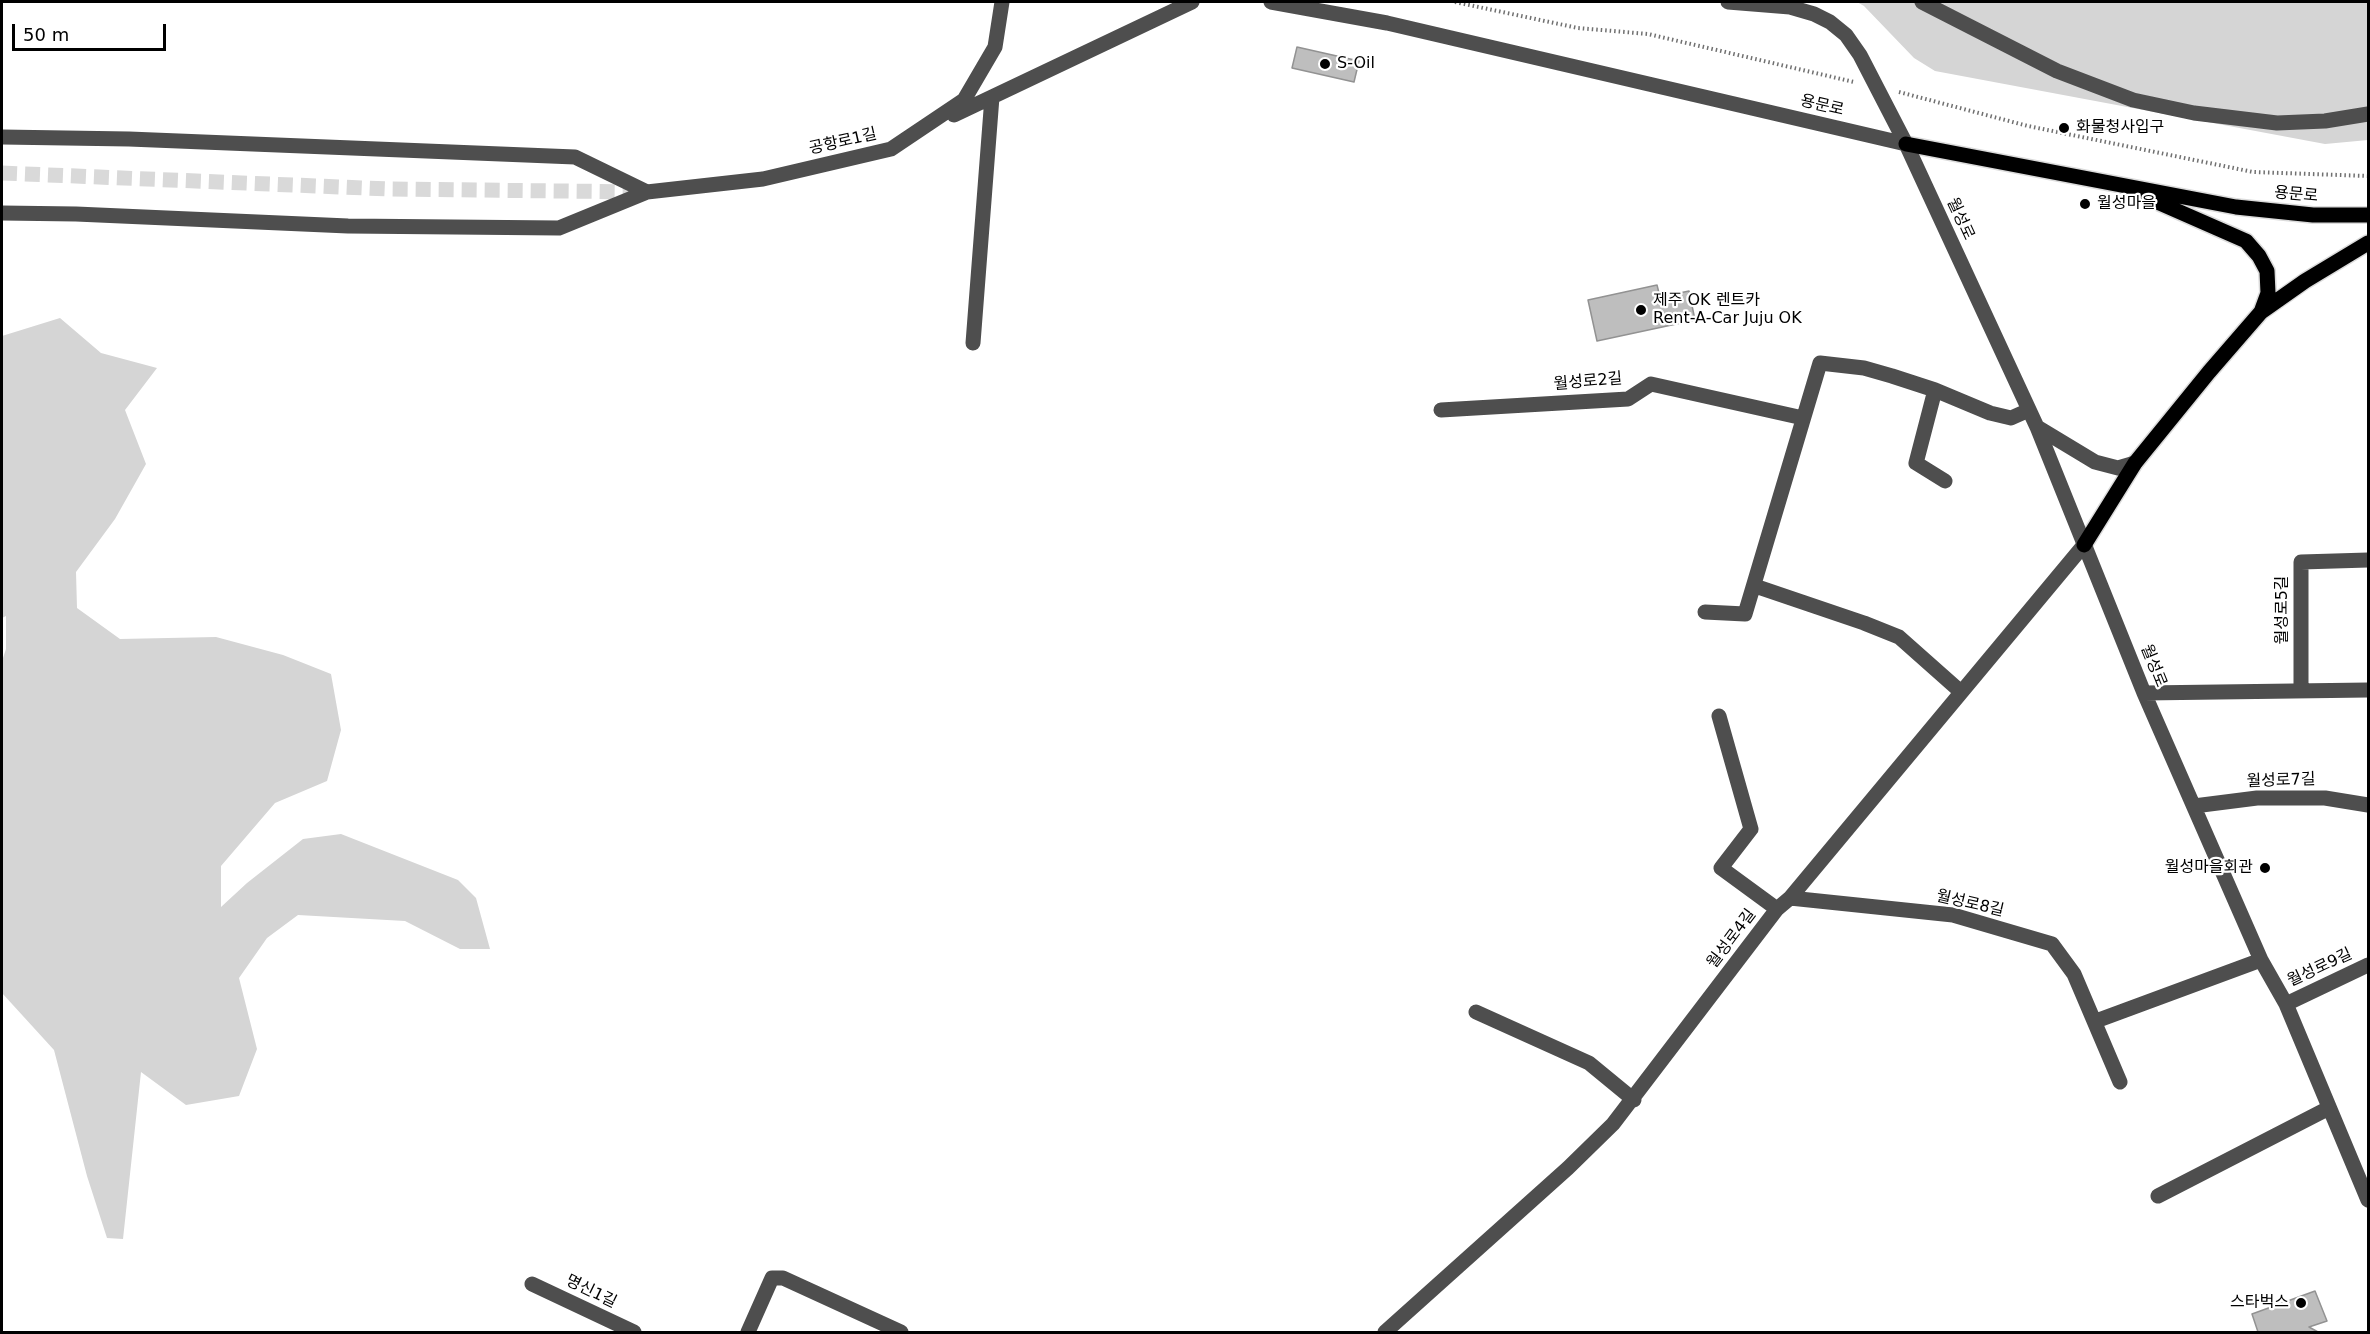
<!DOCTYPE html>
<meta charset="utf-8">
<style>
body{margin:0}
#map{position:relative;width:2370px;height:1334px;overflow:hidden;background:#fff;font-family:"DejaVu Sans",sans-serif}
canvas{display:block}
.frame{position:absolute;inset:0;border:3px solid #000;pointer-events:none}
.scale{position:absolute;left:12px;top:24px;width:154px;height:27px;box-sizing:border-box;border:3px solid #000;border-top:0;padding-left:8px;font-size:18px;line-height:21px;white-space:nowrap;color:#000;-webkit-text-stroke:4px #fff;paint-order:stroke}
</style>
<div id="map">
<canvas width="2370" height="1334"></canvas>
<div class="frame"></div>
<div class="scale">50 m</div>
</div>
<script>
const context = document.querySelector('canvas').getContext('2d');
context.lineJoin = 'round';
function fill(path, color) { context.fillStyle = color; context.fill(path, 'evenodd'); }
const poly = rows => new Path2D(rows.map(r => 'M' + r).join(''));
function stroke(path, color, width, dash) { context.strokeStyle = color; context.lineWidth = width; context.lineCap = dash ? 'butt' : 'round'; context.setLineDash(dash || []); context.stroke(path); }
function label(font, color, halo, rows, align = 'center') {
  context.font = font + ' "DejaVu Sans","Noto Sans KR",sans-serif'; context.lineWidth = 4.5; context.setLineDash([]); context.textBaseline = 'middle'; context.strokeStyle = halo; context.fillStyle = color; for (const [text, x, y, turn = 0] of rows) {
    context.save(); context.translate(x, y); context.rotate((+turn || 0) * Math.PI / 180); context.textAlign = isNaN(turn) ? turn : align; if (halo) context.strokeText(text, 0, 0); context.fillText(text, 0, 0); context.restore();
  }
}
fill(poly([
 [1857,2,2368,2,2368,140,2325,144,1935,71,1914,58,1864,6],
 [60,318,101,353,157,368,125,410,146,464,115,519,76,572,77,608,120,639,216,637,283,655,331,674,341,730,327,781,275,803,221,866,221,907,247,883,303,839,341,834,458,880,476,898,490,949,460,949,405,921,298,915,267,938,239,978,257,1049,239,1096,186,1105,141,1072,123,1239,107,1238,87,1176,54,1050,2,993,2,661,6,649,6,616,2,618,2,336]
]), '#d5d5d5');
const building = poly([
 [1297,47,1359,61,1354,82,1292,68,1297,47],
 [1657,285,1660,297,1689,291,1695,320,1597,341,1588,300,1657,285],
 [2315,1291,2327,1321,2309,1327,2318,1332,2258,1332,2252,1314,2315,1291]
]);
fill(building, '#bebebe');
stroke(building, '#929292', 1.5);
stroke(poly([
 [2,173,389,189,646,192]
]), '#d9d9d9', 15, [15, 8]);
const major = poly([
 [1906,144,2236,207,2313,215,2368,215],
 [2148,198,2246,241,2259,256,2267,271,2268,293,2261,312],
 [2084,545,2135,463,2209,372,2261,312,2305,281,2368,243]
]);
stroke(major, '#dbdbdb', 18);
stroke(poly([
 [1455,2,1578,28,1648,34,1854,82],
 [1899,92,2028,126,2253,172,2368,176]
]), '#707070', 4, [1.5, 3]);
stroke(poly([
 [1271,2,1387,23,1906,144],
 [1728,2,1790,7,1814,14,1830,22,1846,35,1860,55,1906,144,2037,427,2144,693,2261,960,2286,1004,2368,1200],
 [1922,2,2057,71,2133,100,2194,113,2277,123,2325,121,2368,114],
 [954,115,1192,2],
 [2,137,129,139,575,157,647,192],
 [2,213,76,214,348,226,559,228,647,192,763,179,891,149,964,100,995,47,1002,2],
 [973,343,992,97],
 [1935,390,1916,463,1945,481],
 [1441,410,1628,399,1651,384,1803,418],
 [2037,427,2095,462,2118,468,2135,463],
 [1755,586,1864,623,1899,637,1961,692],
 [1705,612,1745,614,1820,363,1864,368,1892,376,1935,390,1990,413,2011,418,2029,410],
 [2301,690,2301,562,2368,560],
 [2144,693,2368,690],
 [1719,716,1751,829,1721,868,1777,909],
 [2194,806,2257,798,2325,798,2368,805],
 [1790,898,1953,915,2052,944,2074,974,2120,1082],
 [2286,1004,2368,965],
 [1476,1012,1589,1063,1634,1100],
 [2096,1021,2261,960],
 [2158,1196,2329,1108],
 [532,1284,634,1332],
 [748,1332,772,1278,783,1278,901,1332],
 [1385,1332,1568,1168,1613,1124,1777,909,1790,898,2084,545]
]), '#4e4e4e', 15);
stroke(major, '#000', 15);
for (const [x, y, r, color] of [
 [1325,64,6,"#000"],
 [2064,128,6,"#000"],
 [2085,204,6,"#000"],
 [1641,310,6,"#000"],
 [2265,868,6,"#000"],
 [2301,1303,6,"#000"]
]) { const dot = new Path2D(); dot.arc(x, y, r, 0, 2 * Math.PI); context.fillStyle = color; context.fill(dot); stroke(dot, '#fff', 2); }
label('16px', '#000', '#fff', [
 ["S-Oil",1337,64],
 ["화물청사입구",2076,128],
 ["월성마을",2097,204],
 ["제주 OK 렌트카",1653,301],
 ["Rent-A-Car Juju OK",1653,319],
 ["월성마을회관",2253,868,"right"],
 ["스타벅스",2289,1303,"right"]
], 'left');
label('16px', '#000', '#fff', [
 ["용문로",1822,106,13],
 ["공항로1길",843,142,-13],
 ["용문로",2296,195,5],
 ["월성로",1960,219,65],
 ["월성로2길",1588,382,-5],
 ["월성로5길",2283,610,-90],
 ["월성로",2153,666,68],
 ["월성로7길",2281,781,-2],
 ["월성로8길",1970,904,13],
 ["월성로4길",1732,939,-53],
 ["월성로9길",2320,968,-25],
 ["명신1길",591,1292,26]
]);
</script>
